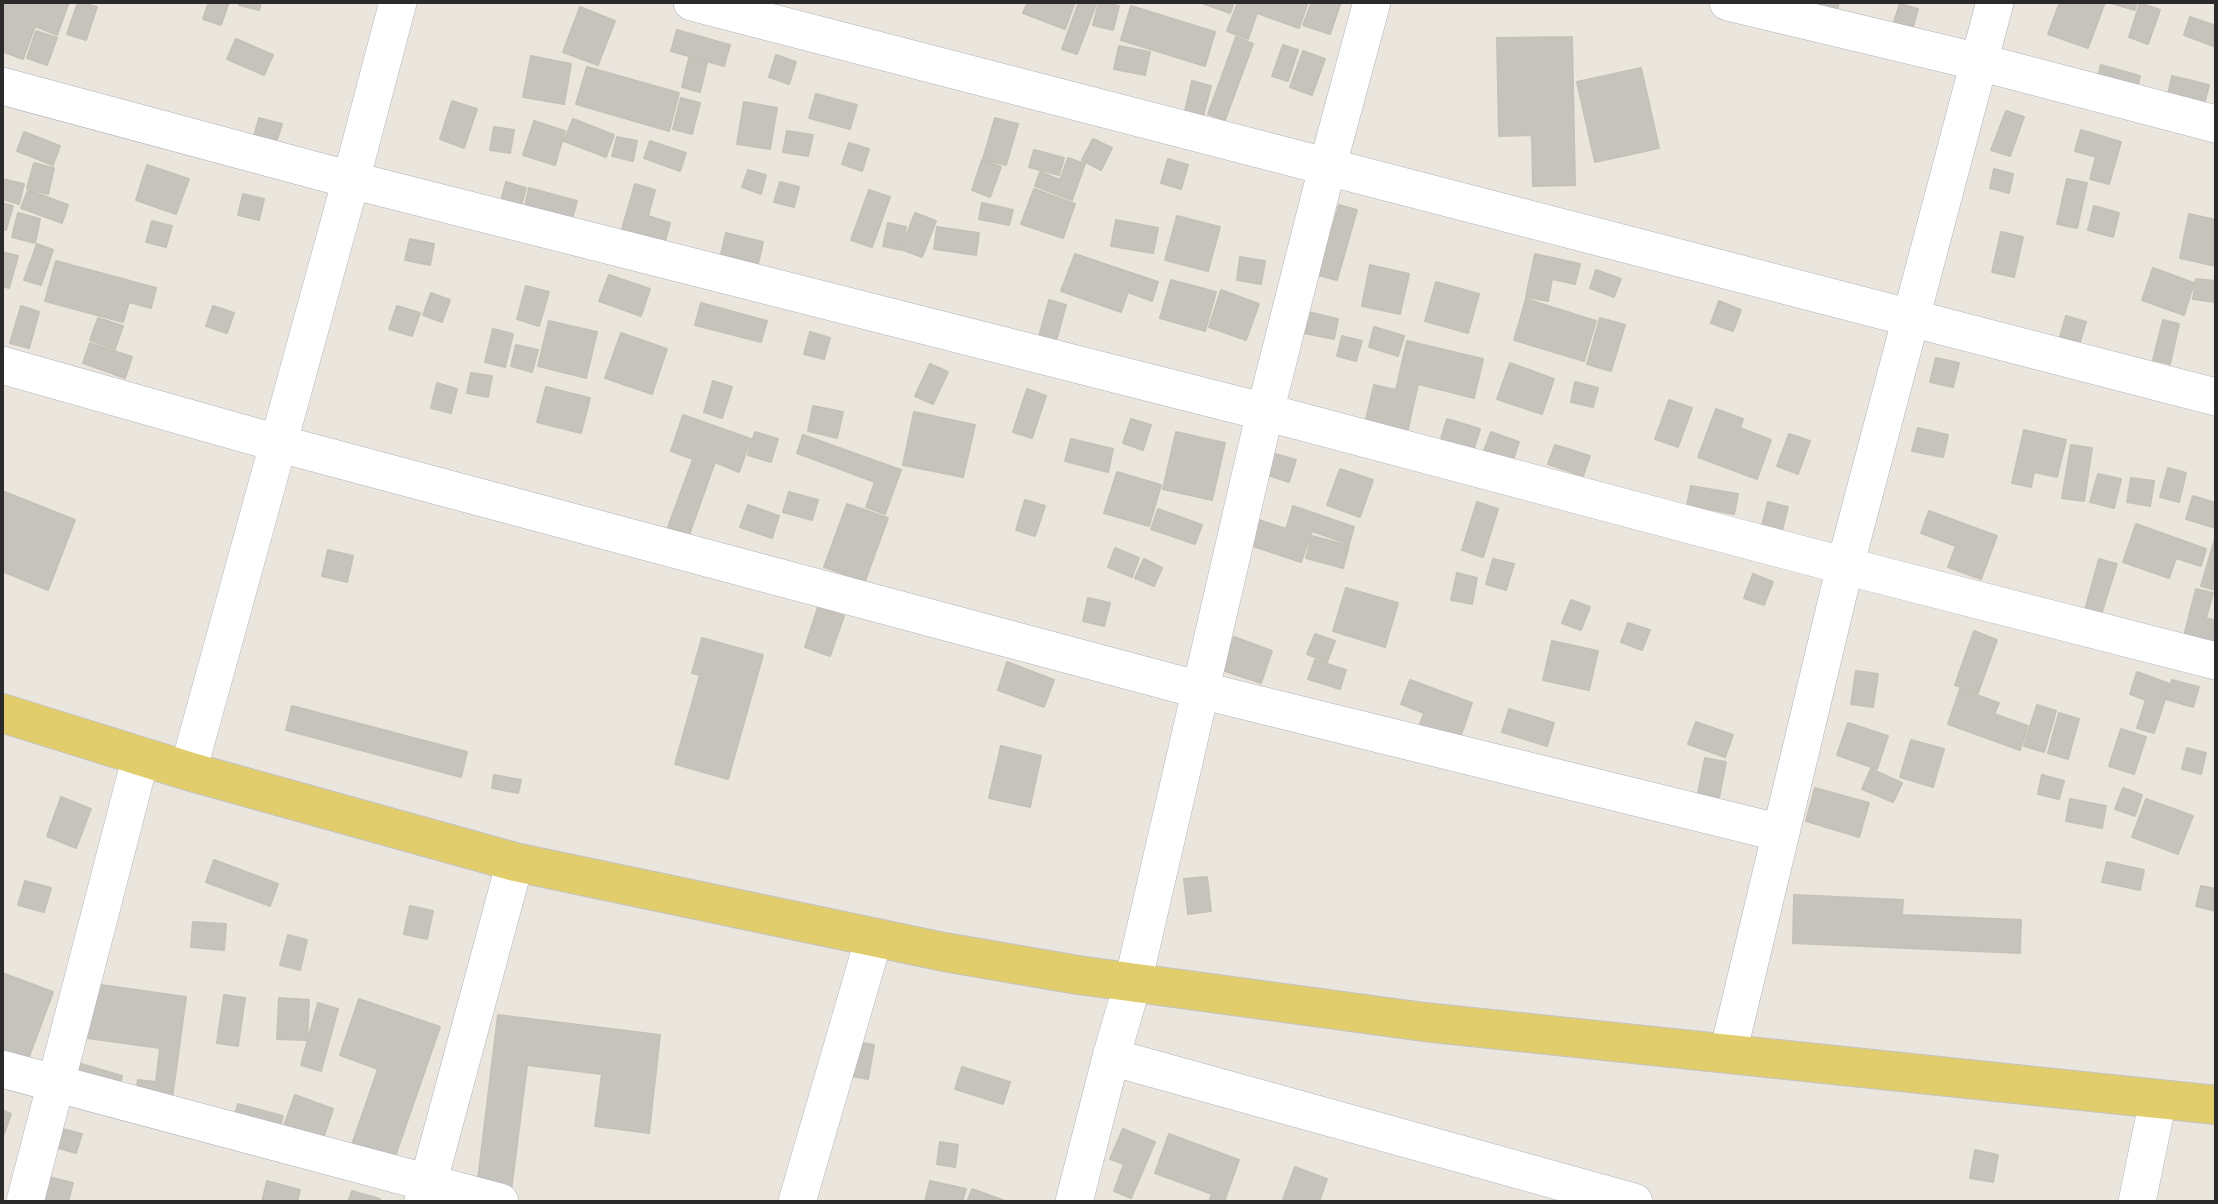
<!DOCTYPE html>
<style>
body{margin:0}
#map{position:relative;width:2218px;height:1204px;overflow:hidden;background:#eae5dd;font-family:"Space Grotesk",sans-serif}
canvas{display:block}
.frame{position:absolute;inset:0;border:4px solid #2a2a2a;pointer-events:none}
</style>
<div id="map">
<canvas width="2218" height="1204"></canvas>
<div class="frame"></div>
</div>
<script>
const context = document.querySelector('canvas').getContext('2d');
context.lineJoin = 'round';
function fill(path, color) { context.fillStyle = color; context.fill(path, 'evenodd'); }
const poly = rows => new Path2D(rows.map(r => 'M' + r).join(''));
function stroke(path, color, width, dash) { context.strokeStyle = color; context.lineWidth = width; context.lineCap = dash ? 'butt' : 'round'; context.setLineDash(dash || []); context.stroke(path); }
const building = poly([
 [4,2,69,2,57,35,35,26,23,59,2,51,2,7,4,2],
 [78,2,97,7,86,40,67,34,78,2],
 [209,2,229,2,221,25,203,19,209,2],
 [240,2,261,2,259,10,239,5,240,2],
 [1028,2,1075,2,1065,29,1023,13,1028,2],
 [1079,2,1097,2,1077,54,1062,49,1079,2],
 [1099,2,1119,6,1113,30,1093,25,1099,2],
 [1199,2,1234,2,1230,13,1199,2],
 [1238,2,1308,2,1299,28,1257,13,1248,39,1227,31,1238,2],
 [1312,2,1341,2,1330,34,1303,25,1312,2],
 [1802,2,1839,2,1837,10,1802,2],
 [2060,2,2105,2,2088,48,2048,34,2060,2],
 [2107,2,2137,2,2135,10,2107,2],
 [2140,3,2160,10,2148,44,2129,37,2140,3],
 [1900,4,1918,9,1912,30,1893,24,1900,4],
 [1131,6,1215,32,1205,66,1121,40,1131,6],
 [580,7,615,21,598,65,563,52,580,7],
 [2190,17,2216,26,2216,47,2184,35,2190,17],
 [677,30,730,45,724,66,671,51,677,30],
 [36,31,57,38,47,65,27,58,36,31],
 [1236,37,1253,44,1225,120,1208,114,1236,37],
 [1572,37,1575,185,1533,186,1532,135,1499,136,1497,38,1572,37],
 [236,39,273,55,264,75,227,59,236,39],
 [1283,45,1298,50,1288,81,1272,76,1283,45],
 [1119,46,1150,52,1145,75,1114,69,1119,46],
 [1303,51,1325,59,1312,95,1290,87,1303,51],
 [776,55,796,62,789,84,769,77,776,55],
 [531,56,571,64,564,104,523,97,531,56],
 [689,58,707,63,700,92,682,87,689,58],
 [2101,65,2140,76,2135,96,2096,85,2101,65],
 [587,67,679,93,669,131,576,104,587,67],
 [1641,68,1659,148,1595,162,1577,82,1641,68],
 [2172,76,2209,85,2202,112,2166,103,2172,76],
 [1192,81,1211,86,1203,116,1185,111,1192,81],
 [816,94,857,105,850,129,809,118,816,94],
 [681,98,700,103,692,134,673,129,681,98],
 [452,101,477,109,464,148,440,139,452,101],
 [744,102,777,108,770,149,737,144,744,102],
 [2006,111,2024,117,2010,156,1991,150,2006,111],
 [259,118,282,124,275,146,253,140,259,118],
 [995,118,1018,124,1006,165,983,159,995,118],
 [573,119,614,135,606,157,564,141,573,119],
 [534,121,565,131,555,165,523,155,534,121],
 [494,127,514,130,510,153,490,150,494,127],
 [2081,130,2121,142,2109,184,2090,179,2096,157,2075,151,2081,130],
 [787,131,813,135,808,156,783,152,787,131],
 [24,132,60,146,53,165,17,151,24,132],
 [617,137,637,141,633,161,612,156,617,137],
 [1093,139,1112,148,1101,170,1082,160,1093,139],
 [650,141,686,153,680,171,644,158,650,141],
 [849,143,869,149,862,171,842,164,849,143],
 [1034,150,1064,158,1059,175,1029,167,1034,150],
 [1068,158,1085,164,1072,200,1035,186,1040,172,1060,180,1068,158],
 [1168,159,1188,165,1181,189,1161,183,1168,159],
 [982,160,1001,167,990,197,972,190,982,160],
 [34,163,54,168,48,194,27,188,34,163],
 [147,165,189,179,176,214,136,200,147,165],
 [1994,169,2013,174,2009,193,1990,188,1994,169],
 [748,170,766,175,761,194,742,187,748,170],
 [2,179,24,184,19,204,2,199,2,179],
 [2067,179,2087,183,2077,228,2057,224,2067,179],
 [506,182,526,188,520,210,500,205,506,182],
 [780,182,799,187,794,207,774,202,780,182],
 [635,184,655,190,648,216,670,223,665,241,622,229,635,184],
 [529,188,577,201,571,223,524,210,529,188],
 [1034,189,1075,204,1063,238,1021,224,1034,189],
 [28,190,68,205,62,223,21,208,28,190],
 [869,190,890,197,872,247,851,240,869,190],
 [243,194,264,199,259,220,238,215,243,194],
 [2,203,13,206,6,230,2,229,2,203],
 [982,203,1013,210,1009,225,979,219,982,203],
 [1339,205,1357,210,1337,280,1318,275,1339,205],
 [2094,206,2119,213,2113,237,2088,230,2094,206],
 [18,213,40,219,35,243,12,237,18,213],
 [915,213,936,221,922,257,901,249,915,213],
 [2189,214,2216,220,2216,266,2180,258,2189,214],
 [1177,216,1220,227,1208,271,1165,260,1177,216],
 [1116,220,1158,228,1153,253,1111,246,1116,220],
 [152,221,172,226,166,247,146,242,152,221],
 [888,223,906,227,901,250,883,246,888,223],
 [937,227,979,233,976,255,934,249,937,227],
 [2001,232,2023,237,2014,277,1992,272,2001,232],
 [726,233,763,242,758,264,721,254,726,233],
 [410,239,434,244,430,265,405,260,410,239],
 [37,244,53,250,41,285,24,280,37,244],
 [2,252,18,256,9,288,2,286,2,252],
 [1075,254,1158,282,1152,301,1128,292,1121,312,1061,291,1075,254],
 [1535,254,1580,264,1575,284,1552,279,1548,301,1526,297,1535,254],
 [1240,257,1265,261,1261,284,1237,280,1240,257],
 [56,261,156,288,151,308,129,302,123,322,45,301,56,261],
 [1370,265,1409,274,1400,314,1362,306,1370,265],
 [2153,268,2194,283,2184,315,2142,300,2153,268],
 [1596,270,1621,279,1614,297,1590,288,1596,270],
 [609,275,650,289,641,316,599,301,609,275],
 [2196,279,2216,281,2216,302,2193,299,2196,279],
 [1171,280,1216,292,1205,331,1160,318,1171,280],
 [1436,282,1479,294,1468,333,1425,321,1436,282],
 [526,286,549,292,539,326,517,319,526,286],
 [1221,290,1259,304,1246,340,1209,327,1221,290],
 [431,293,450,300,442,322,423,315,431,293],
 [1526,299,1596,321,1584,361,1514,340,1526,299],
 [1049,300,1066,305,1055,345,1038,340,1049,300],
 [1719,301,1741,310,1733,331,1711,323,1719,301],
 [701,303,767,321,761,342,695,325,701,303],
 [21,306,39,312,29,348,10,343,21,306],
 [213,306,234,313,227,333,206,326,213,306],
 [397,306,420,313,412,336,389,329,397,306],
 [1308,312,1338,319,1334,339,1304,333,1308,312],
 [2066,316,2086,322,2080,342,2060,337,2066,316],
 [98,318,123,326,115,349,90,340,98,318],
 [1600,318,1625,325,1611,371,1587,364,1600,318],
 [2163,320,2179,324,2170,364,2153,360,2163,320],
 [549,321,597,332,586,378,538,366,549,321],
 [1374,327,1404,336,1398,356,1369,347,1374,327],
 [493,329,513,334,505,367,485,362,493,329],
 [810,332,830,338,824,359,804,354,810,332],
 [621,333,667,349,652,394,605,378,621,333],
 [1342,336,1362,341,1356,361,1337,356,1342,336],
 [1407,341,1483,359,1474,398,1418,384,1407,433,1365,424,1374,385,1396,390,1407,341],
 [90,343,132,357,125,378,83,363,90,343],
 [516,345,538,350,532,372,511,366,516,345],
 [1936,358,1959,363,1953,387,1930,382,1936,358],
 [1510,363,1554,379,1542,414,1497,399,1510,363],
 [930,364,948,372,933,404,915,396,930,364],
 [471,373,492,376,488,397,467,393,471,373],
 [713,381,732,387,722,418,704,412,713,381],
 [1575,382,1598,388,1593,407,1571,402,1575,382],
 [437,383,457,389,451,413,431,408,437,383],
 [546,387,590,398,581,433,537,422,546,387],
 [1027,389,1046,396,1032,438,1013,432,1027,389],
 [1669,400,1692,408,1678,447,1655,439,1669,400],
 [813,406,843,412,837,438,808,431,813,406],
 [1716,409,1743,419,1740,428,1771,440,1757,479,1698,457,1716,409],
 [914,412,975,425,963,477,903,465,914,412],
 [683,415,751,439,739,472,715,462,689,535,668,527,693,459,671,451,683,415],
 [1131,419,1151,425,1143,450,1123,443,1131,419],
 [1447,419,1480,429,1473,452,1440,442,1447,419],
 [1918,428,1948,435,1943,457,1912,451,1918,428],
 [2024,430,2066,440,2057,477,2034,472,2031,487,2012,483,2024,430],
 [755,432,778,439,771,462,748,455,755,432],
 [1176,432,1225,443,1212,500,1163,489,1176,432],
 [1491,432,1519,442,1511,466,1482,456,1491,432],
 [1789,434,1810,441,1798,474,1777,466,1789,434],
 [803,435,901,470,885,514,866,507,875,482,797,453,803,435],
 [1071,439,1113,449,1108,472,1065,461,1071,439],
 [1555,445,1590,456,1583,476,1548,464,1555,445],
 [2071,445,2092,448,2084,501,2062,498,2071,445],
 [1262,450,1296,460,1289,482,1256,471,1262,450],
 [2168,468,2186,473,2179,502,2160,497,2168,468],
 [1340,469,1373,480,1360,517,1327,505,1340,469],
 [1117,472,1161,485,1149,526,1104,513,1117,472],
 [2098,474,2121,479,2114,508,2090,502,2098,474],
 [2131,478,2154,481,2150,506,2127,502,2131,478],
 [1691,486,1738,494,1734,514,1687,505,1691,486],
 [2,491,75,520,48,590,2,571,2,491],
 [789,492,818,500,812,520,783,512,789,492],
 [2193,496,2216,503,2216,528,2186,519,2193,496],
 [1025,500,1045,506,1035,536,1016,530,1025,500],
 [1477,502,1498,509,1483,557,1462,550,1477,502],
 [1768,502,1788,507,1782,530,1762,525,1768,502],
 [847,504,888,518,865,581,824,567,847,504],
 [748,505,779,516,772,538,740,527,748,505],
 [1293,506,1354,527,1349,544,1312,531,1301,562,1250,545,1259,520,1286,529,1293,506],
 [1158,509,1202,525,1195,544,1151,529,1158,509],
 [1929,511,1997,536,1981,579,1948,567,1956,546,1921,533,1929,511],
 [2136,524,2206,549,2201,566,2176,558,2169,578,2123,562,2136,524],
 [1312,536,1349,546,1343,568,1306,558,1312,536],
 [2215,538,2216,538,2216,590,2201,586,2215,538],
 [1115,548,1139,558,1132,577,1108,567,1115,548],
 [328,550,353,556,347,582,322,576,328,550],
 [1144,559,1162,568,1154,586,1135,578,1144,559],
 [1493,559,1514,564,1506,590,1486,584,1493,559],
 [2099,559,2117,564,2101,615,2085,610,2099,559],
 [1457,573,1477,578,1472,604,1451,600,1457,573],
 [1753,574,1773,582,1764,605,1744,598,1753,574],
 [1346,588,1398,603,1385,647,1333,631,1346,588],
 [2196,589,2213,593,2206,618,2216,621,2216,644,2184,636,2196,589],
 [1088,598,1110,603,1104,626,1083,621,1088,598],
 [1571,600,1590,607,1581,630,1562,623,1571,600],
 [818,607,844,616,830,656,805,647,818,607],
 [1628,623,1650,630,1642,650,1621,642,1628,623],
 [1974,631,1997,640,1978,693,1955,685,1974,631],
 [1315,634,1335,641,1327,662,1307,654,1315,634],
 [1234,637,1272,651,1261,683,1222,670,1234,637],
 [702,638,763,655,728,779,675,764,700,675,692,673,702,638],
 [1552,641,1598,651,1589,690,1543,680,1552,641],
 [1315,660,1346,670,1340,689,1308,679,1315,660],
 [1007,662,1054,680,1044,707,998,690,1007,662],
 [1856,671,1878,674,1873,707,1851,704,1856,671],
 [2137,672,2170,684,2154,733,2137,728,2146,700,2130,694,2137,672],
 [1410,680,1472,703,1459,741,1419,727,1424,713,1401,704,1410,680],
 [2172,680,2199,687,2193,707,2166,699,2172,680],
 [1960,689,1999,703,1994,714,2028,726,2020,750,1948,724,1960,689],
 [2037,705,2056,711,2044,752,2024,746,2037,705],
 [292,706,467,752,461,777,286,730,292,706],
 [1509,709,1554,723,1547,746,1502,732,1509,709],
 [2059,713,2079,719,2068,759,2048,753,2059,713],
 [1696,722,1733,735,1725,757,1688,744,1696,722],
 [1848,723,1888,736,1877,769,1837,755,1848,723],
 [2121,729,2146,737,2134,774,2109,766,2121,729],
 [1911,740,1944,749,1933,787,1900,777,1911,740],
 [1001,746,1041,756,1030,807,989,798,1001,746],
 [2187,748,2206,753,2201,774,2182,769,2187,748],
 [1705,758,1726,762,1718,803,1697,798,1705,758],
 [1871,769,1902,783,1893,802,1862,789,1871,769],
 [494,775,521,780,518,793,492,788,494,775],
 [2042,775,2064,781,2059,799,2038,794,2042,775],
 [1815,788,1869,803,1859,837,1806,821,1815,788],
 [2123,788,2142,795,2135,816,2115,809,2123,788],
 [61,797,91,809,76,848,47,836,61,797],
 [2070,799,2106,806,2102,828,2066,821,2070,799],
 [2146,799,2193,816,2178,854,2132,837,2146,799],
 [214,860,278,884,270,906,206,882,214,860],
 [2107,862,2144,870,2140,890,2102,882,2107,862],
 [1207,877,1211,911,1188,914,1184,879,1207,877],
 [25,881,51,888,44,912,18,905,25,881],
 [2201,886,2216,889,2216,911,2196,906,2201,886],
 [1794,895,1903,900,1902,915,2021,920,2020,953,1793,943,1794,895],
 [410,906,433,911,427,939,404,934,410,906],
 [193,922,226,924,224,950,191,947,193,922],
 [288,935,307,940,300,970,280,965,288,935],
 [2,973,53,992,26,1065,2,1056,2,973],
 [94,984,186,997,171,1106,135,1101,138,1080,156,1082,160,1048,87,1038,94,984],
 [224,995,245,998,238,1046,217,1043,224,995],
 [279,998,309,1000,307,1040,277,1039,279,998],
 [359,999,440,1027,390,1171,348,1156,378,1069,340,1055,359,999],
 [318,1003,338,1009,321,1071,301,1065,318,1003],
 [498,1015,660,1035,649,1133,595,1126,602,1074,527,1065,511,1191,477,1187,498,1015],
 [845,1040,874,1045,868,1079,839,1074,845,1040],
 [78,1063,122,1076,117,1096,72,1083,78,1063],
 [962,1067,1010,1082,1003,1104,955,1089,962,1067],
 [295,1095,333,1109,320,1148,281,1134,295,1095],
 [238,1104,283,1116,277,1137,232,1125,238,1104],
 [2,1110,11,1114,4,1134,2,1133,2,1110],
 [59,1128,82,1134,76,1153,55,1147,59,1128],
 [1123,1129,1155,1142,1131,1198,1114,1191,1124,1164,1110,1159,1123,1129],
 [1169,1134,1239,1160,1224,1202,1209,1202,1212,1194,1155,1173,1169,1134],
 [940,1142,958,1145,955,1167,937,1164,940,1142],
 [1975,1150,1998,1155,1993,1182,1970,1178,1975,1150],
 [1295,1167,1327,1179,1319,1202,1282,1202,1295,1167],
 [49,1177,73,1183,68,1202,42,1202,49,1177],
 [267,1181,300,1190,297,1202,262,1202,267,1181],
 [930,1181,966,1189,962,1202,925,1202,930,1181],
 [972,1189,1005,1201,1005,1202,967,1202,972,1189],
 [352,1191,380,1199,379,1202,348,1202,352,1191]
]);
fill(building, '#c6c3bc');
stroke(building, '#c5c1b7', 2);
const street = poly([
 [692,2,2216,397],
 [1728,2,1979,62,2216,124],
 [2,86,351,180,1265,412,1845,566,2216,661],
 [2,365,277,443,1200,690,1781,833],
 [188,771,351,180,398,2],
 [1728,1053,1845,566,1995,2],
 [1111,1057,1634,1202],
 [2,1069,500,1202],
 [25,1202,141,756],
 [423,1202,515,862],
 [797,1202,874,938],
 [1074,1202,1111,1057,1133,982,1265,412,1327,168,1372,2],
 [2137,1202,2158,1100]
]);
const primary = poly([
 [2,713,188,771,515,862,944,952,1078,975,1424,1022,2216,1105]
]);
stroke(street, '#b1b2bc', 38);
stroke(primary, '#c3c3c3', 40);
stroke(street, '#fff', 37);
stroke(primary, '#e1cd6c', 38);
</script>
